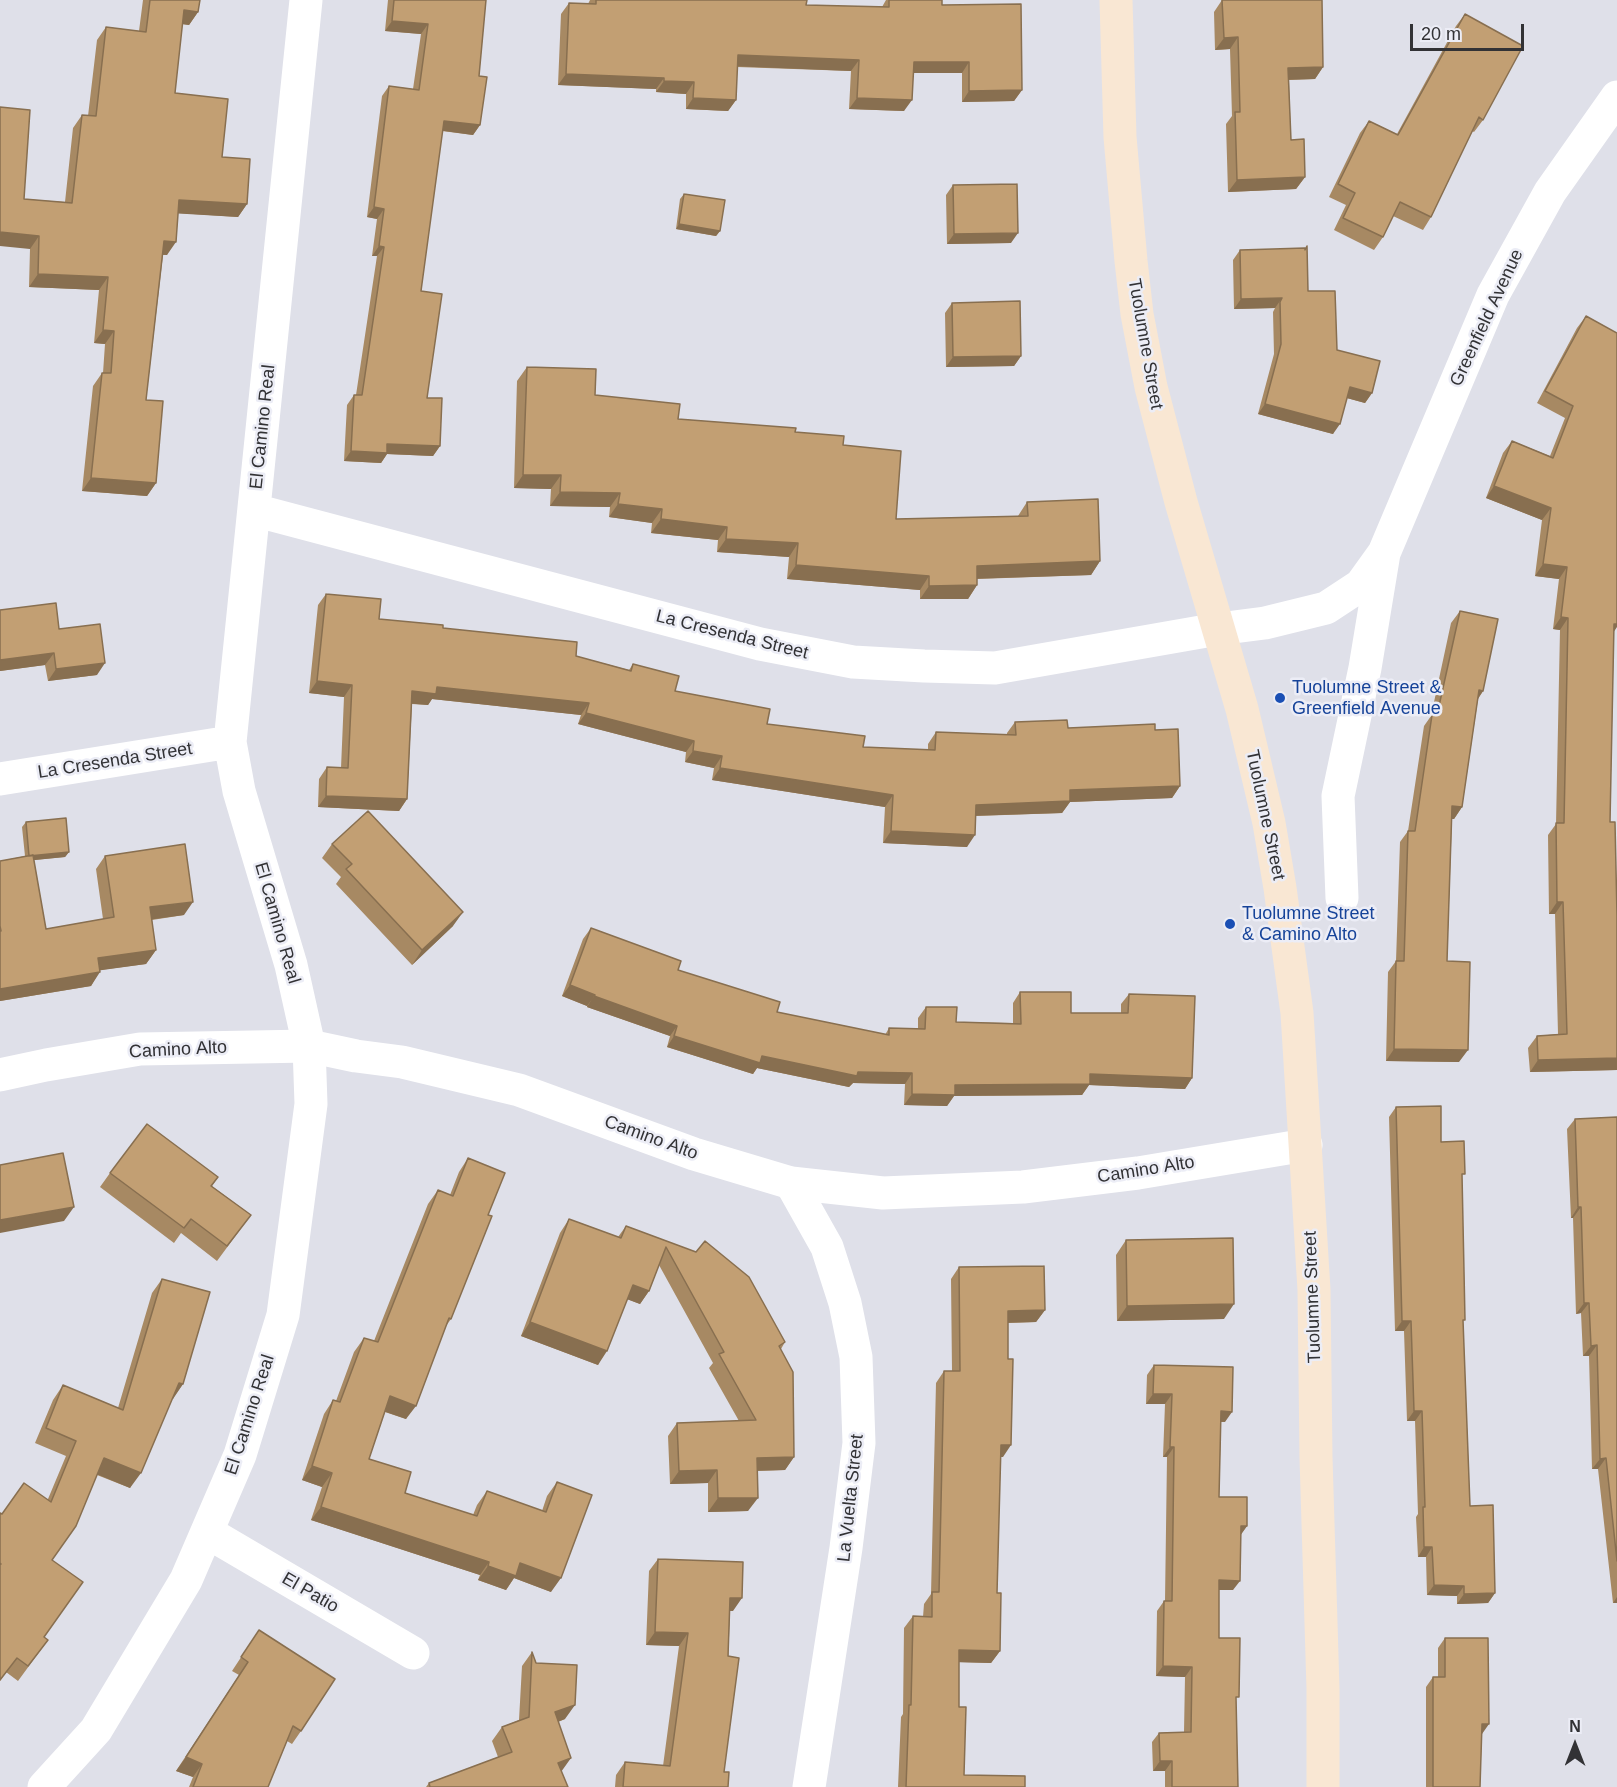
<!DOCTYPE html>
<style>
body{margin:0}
#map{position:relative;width:1617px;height:1787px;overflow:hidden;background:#dfe0e9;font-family:Arial,sans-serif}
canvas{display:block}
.north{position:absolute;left:1545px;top:1715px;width:60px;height:60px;-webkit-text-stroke:4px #ecedf6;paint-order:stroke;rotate:0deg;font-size:16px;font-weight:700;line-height:24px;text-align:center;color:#323235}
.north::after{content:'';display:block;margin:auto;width:21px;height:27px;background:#323235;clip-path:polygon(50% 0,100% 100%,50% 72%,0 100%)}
.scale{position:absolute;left:1410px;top:24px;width:114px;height:27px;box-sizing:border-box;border:3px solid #323235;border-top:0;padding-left:8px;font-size:18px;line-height:21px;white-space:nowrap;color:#323235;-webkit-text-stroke:4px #ecedf6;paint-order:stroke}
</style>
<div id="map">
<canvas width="1617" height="1787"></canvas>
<div class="north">N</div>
<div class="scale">20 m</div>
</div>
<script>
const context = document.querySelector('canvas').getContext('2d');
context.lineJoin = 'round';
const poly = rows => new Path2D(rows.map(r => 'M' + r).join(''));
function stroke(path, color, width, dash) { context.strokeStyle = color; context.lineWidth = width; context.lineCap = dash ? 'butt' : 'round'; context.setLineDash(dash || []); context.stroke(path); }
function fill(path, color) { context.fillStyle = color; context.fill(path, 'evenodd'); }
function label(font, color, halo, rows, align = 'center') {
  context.font = font + ' Arial,sans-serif'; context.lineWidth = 5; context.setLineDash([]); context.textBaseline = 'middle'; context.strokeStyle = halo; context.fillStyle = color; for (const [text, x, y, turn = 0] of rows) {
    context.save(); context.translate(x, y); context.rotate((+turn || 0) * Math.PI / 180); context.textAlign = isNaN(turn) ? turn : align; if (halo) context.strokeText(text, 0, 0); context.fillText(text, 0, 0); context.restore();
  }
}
stroke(poly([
 [254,510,760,644,853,662,924,666,995,668,1218,629,1265,623,1326,608,1361,585,1384,553],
 [0,779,230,742],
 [1342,898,1338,796,1365,668,1384,553,1493,295,1550,192,1617,97],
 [791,1183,827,1247,845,1303,856,1357,859,1443,846,1548,809,1787],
 [207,1532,413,1653],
 [44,1787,96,1730,186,1580,240,1455,283,1315,311,1104,309,1046,291,965,239,791,230,742,306,0]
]), '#fff', 33);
stroke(poly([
 [0,1075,46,1065,140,1049,309,1046,356,1056,402,1062,519,1090,694,1154,791,1183,883,1193,1023,1187,1138,1173,1306,1145]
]), '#fff', 33);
stroke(poly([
 [1116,0,1120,137,1131,261,1137,314,1151,387,1181,502,1242,709,1269,823,1280,888,1297,1013,1314,1290,1316,1457,1323,1689,1323,1787]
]), '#f9e7d3', 33);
fill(poly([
 [143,0,200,0,198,12,189,25,182,24,175,93,222,157,247,204,238,217,178,213,167,255,163,255,146,400,156,483,147,496,82,491,93,386,102,373,103,373,105,344,94,343,99,290,29,287,30,249,24,199,65,202,73,128,82,115,88,116,97,40,106,27,139,31],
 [388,0,486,0,479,76,480,125,473,135,442,131,421,291,427,398,440,446,433,456,387,454,381,463,344,461,347,405,354,395,356,395,377,256,372,256,377,219,367,217,382,96,389,86,413,89,421,34,385,31],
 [590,0,807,0,806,5,882,7,886,0,942,0,942,5,1022,90,1014,101,962,102,962,73,913,73,904,111,849,109,851,71,737,67,736,100,728,111,686,109,686,94,656,92,656,89,558,85,561,14,569,3,588,4],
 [1222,0,1323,67,1315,79,1289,80,1291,140,1305,177,1296,189,1228,192,1226,124,1232,116,1230,49,1215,50,1214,12],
 [1465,14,1483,120,1474,132,1472,131,1431,217,1423,230,1393,216,1383,237,1374,250,1334,230,1346,205,1329,197,1360,133,1369,121,1397,134,1456,26],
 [953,185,1011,243,947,244,946,195],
 [684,194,720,231,716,236,676,229,680,199],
 [1307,246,1308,291,1337,350,1372,393,1365,403,1347,398,1333,434,1258,414,1274,354,1273,312,1275,308,1234,309,1233,260,1240,250,1305,249],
 [952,303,1021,356,1014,366,946,367,945,313],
 [1586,316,1614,632,1610,822,1617,916,1617,1070,1530,1072,1528,1048,1537,1036,1558,1034,1555,914,1549,914,1548,835,1556,824,1560,630,1553,629,1559,579,1535,576,1542,520,1486,498,1503,453,1512,441,1550,456,1565,418,1537,403,1577,328],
 [527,367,595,395,678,419,795,432,843,445,896,519,1018,516,1027,502,1100,561,1091,575,977,579,977,585,968,599,920,599,920,590,787,579,789,557,717,552,718,540,651,533,652,523,609,517,610,507,550,506,551,489,514,488,517,381],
 [326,594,379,619,443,628,576,656,629,670,633,664,675,691,767,724,863,747,928,750,928,744,936,732,1007,735,1007,733,1015,722,1068,728,1155,730,1180,786,1172,798,1070,802,1062,813,976,816,967,847,883,843,885,807,712,780,714,768,685,762,686,752,578,724,581,715,432,699,428,705,412,704,407,799,399,811,318,807,319,779,327,767,341,768,344,697,309,693,318,605],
 [0,610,59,629,97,675,48,681,45,665,0,671],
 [1460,611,1483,691,1478,699,1462,807,1454,819,1452,819,1447,961,1459,1062,1386,1061,1388,972,1396,961,1400,842,1408,831,1424,726,1431,716,1451,623],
 [26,822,69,852,65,857,34,860,46,929,103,919,96,869,105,856,184,915,152,920,156,950,146,964,100,970,91,986,0,1001,0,861,25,856,22,827],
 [332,844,453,926,412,965,336,884,341,877,322,858],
 [591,928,678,970,777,1012,885,1035,889,1028,918,1029,918,1018,926,1007,956,1022,1013,1023,1013,1003,1020,992,1071,1013,1121,1013,1121,1004,1129,994,1192,1078,1185,1089,1089,1085,1082,1095,954,1096,947,1106,904,1105,905,1084,853,1083,849,1087,757,1068,753,1074,667,1047,670,1036,587,1007,587,1006,562,996,583,939],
 [1396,1107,1441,1142,1462,1179,1463,1323,1470,1506,1495,1593,1488,1603,1457,1604,1457,1596,1427,1595,1426,1557,1418,1557,1416,1517,1418,1514,1415,1421,1407,1421,1404,1331,1395,1331,1389,1117],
 [1617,1117,1617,1603,1613,1603,1598,1469,1592,1469,1589,1356,1583,1356,1581,1313,1576,1314,1573,1218,1571,1218,1567,1129,1575,1119],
 [468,1158,488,1215,451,1319,446,1326,406,1419,385,1412,369,1459,405,1493,473,1515,477,1505,487,1491,542,1511,547,1496,557,1482,551,1592,514,1578,506,1590,478,1580,480,1575,311,1520,322,1487,302,1480,324,1414,333,1400,336,1401,354,1352,364,1338,374,1341,428,1204,438,1190,450,1195,459,1172],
 [110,1173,218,1177,212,1186,251,1215,217,1261,181,1233,174,1243,100,1187],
 [569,1219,618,1237,626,1226,696,1252,785,1342,781,1349,794,1457,785,1470,757,1471,748,1511,708,1512,708,1483,670,1484,668,1436,677,1423,739,1421,709,1368,713,1363,659,1265,649,1291,640,1304,627,1299,598,1365,521,1336,560,1233],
 [1126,1240,1224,1319,1117,1321,1116,1255],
 [959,1267,1045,1310,1036,1322,1008,1323,1003,1457,1000,1457,997,1593,1000,1651,991,1663,959,1662,959,1707,964,1775,1025,1787,898,1787,901,1717,903,1714,904,1628,913,1616,923,1617,924,1604,931,1594,936,1383,944,1371,952,1371,951,1279],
 [162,1279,183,1384,172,1399,130,1488,97,1475,52,1560,44,1637,48,1640,18,1681,6,1672,0,1681,0,1513,2,1514,48,1499,66,1456,35,1443,53,1400,63,1385,118,1408,152,1293],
 [1154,1365,1225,1422,1221,1422,1219,1497,1247,1526,1241,1534,1233,1590,1219,1590,1219,1638,1236,1701,1238,1787,1165,1787,1165,1771,1153,1771,1152,1742,1159,1733,1184,1732,1185,1677,1156,1676,1157,1611,1164,1601,1165,1601,1167,1457,1163,1457,1165,1404,1146,1404,1147,1375],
 [658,1559,733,1611,730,1611,724,1772,728,1787,615,1787,616,1775,625,1762,663,1766,679,1646,646,1645,649,1571],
 [259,1630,301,1731,292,1744,287,1741,268,1787,189,1787,193,1777,176,1771,239,1675,232,1671],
 [1445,1638,1482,1734,1480,1787,1426,1787,1426,1687,1433,1677,1438,1677,1438,1648],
 [532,1652,536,1663,565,1719,558,1722,561,1771,568,1787,426,1787,429,1783,498,1757,492,1741,502,1727,519,1720,522,1666]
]), '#a78963');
fill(poly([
 [184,10,198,12,189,25,175,23],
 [392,21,428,24,421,34,385,31],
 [1238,37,1230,49,1215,50,1224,38],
 [738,55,859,60,851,71,730,66],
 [914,62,969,62,962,73,906,73],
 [1323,67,1315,79,1280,80,1288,68],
 [566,74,664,78,656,89,558,85],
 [664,81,694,82,686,94,656,92],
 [1022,90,1014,101,962,102,969,91],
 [693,98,736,100,728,111,686,109],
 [857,98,912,100,904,111,849,109],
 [444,121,480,125,473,135,437,130],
 [1305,177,1296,189,1228,192,1237,180],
 [179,200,247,204,238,217,170,213],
 [374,207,384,209,377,219,367,217],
 [679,224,720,231,716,236,676,229],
 [0,232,39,236,30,249,0,246],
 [1018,233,1011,243,947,244,954,234],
 [164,241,176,242,167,255,155,254],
 [379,246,384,247,377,256,372,256],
 [38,274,108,277,99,290,29,287],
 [1282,298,1275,308,1234,309,1241,299],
 [103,330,114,331,105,344,94,343],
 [1021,356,1014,366,946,367,953,357],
 [1350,387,1372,393,1365,403,1343,397],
 [1265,404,1340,424,1333,434,1258,414],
 [387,444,440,446,433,456,387,454,381,463,344,461,351,451],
 [523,475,561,475,551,489,514,488],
 [91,478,156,483,147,496,82,491],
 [1494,486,1551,508,1542,520,1486,498],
 [560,492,620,493,610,507,550,506],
 [618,504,662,509,652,523,609,517],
 [661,519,727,527,718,540,651,533],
 [726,539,798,543,789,557,717,552],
 [1100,561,1091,575,967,579,977,566],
 [1543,564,1567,567,1559,579,1535,576],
 [796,565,929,576,920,590,787,579],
 [977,585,968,599,920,599,929,586],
 [1561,617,1568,618,1560,630,1553,629],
 [1614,624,1617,624,1617,627,1611,636],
 [54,653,45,665,0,671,0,660],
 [105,663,97,675,48,681,56,669],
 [317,681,352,685,344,697,309,693],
 [437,687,589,703,581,715,432,699,428,705,404,703,412,691],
 [1479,690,1483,691,1475,703],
 [586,713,694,741,686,752,578,724],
 [693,751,722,756,714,768,685,762],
 [720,768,893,795,885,807,712,780],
 [1180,786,1172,798,1070,802,1062,813,968,816,976,805,1070,790],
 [326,796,407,799,399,811,318,807],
 [1452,806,1462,807,1454,819,1444,818],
 [891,831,975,835,967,847,883,843],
 [69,852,65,857,25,861,29,856],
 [193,902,184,915,140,921,150,907],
 [1557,902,1563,902,1555,914,1549,914],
 [463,912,453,926,412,965,422,950],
 [156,950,146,964,88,972,98,958],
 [100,972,91,986,0,1001,0,989],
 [570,985,595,995,587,1006,562,996],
 [594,996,677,1026,670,1036,587,1007],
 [674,1036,762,1056,858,1072,912,1073,905,1084,853,1083,849,1087,757,1068,753,1074,667,1047],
 [1394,1049,1468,1050,1459,1062,1386,1061],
 [1617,1058,1617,1070,1530,1072,1538,1060],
 [1090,1074,1192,1078,1185,1089,1089,1085,1082,1095,954,1096,947,1106,904,1105,912,1094,955,1085],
 [74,1207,64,1221,0,1233,0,1220],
 [1578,1207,1581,1207,1573,1218,1571,1218],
 [633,1285,649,1291,640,1304,624,1298],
 [1584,1303,1589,1303,1581,1313,1576,1314],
 [1234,1304,1224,1319,1117,1321,1127,1306],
 [1045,1310,1036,1322,999,1323,1008,1311],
 [1402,1321,1411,1321,1404,1331,1395,1331],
 [530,1322,607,1351,598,1365,521,1336],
 [1597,1345,1589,1356,1583,1356,1591,1346],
 [179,1383,183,1384,173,1399,169,1397],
 [1153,1394,1172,1394,1165,1404,1146,1404],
 [390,1396,416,1406,406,1419,380,1410],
 [1221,1411,1232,1412,1225,1422,1214,1421],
 [1414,1411,1422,1411,1415,1421,1407,1421],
 [1001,1445,1011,1445,1003,1457,992,1457],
 [1170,1447,1174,1447,1167,1457,1163,1457],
 [794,1457,785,1470,747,1471,757,1458],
 [104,1458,141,1473,130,1488,94,1473],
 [1606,1458,1598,1469,1592,1469,1600,1459],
 [312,1466,332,1473,322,1487,302,1480],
 [717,1470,708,1483,670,1484,679,1471],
 [718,1498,758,1498,748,1511,708,1512],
 [321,1507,489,1562,480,1575,311,1520],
 [1241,1526,1247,1526,1240,1536],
 [1424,1547,1432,1547,1426,1557,1418,1557],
 [520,1563,561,1578,551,1592,514,1578,506,1590,478,1580,488,1566],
 [1219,1580,1240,1581,1233,1590,1213,1590],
 [1434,1585,1464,1586,1457,1596,1427,1595],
 [1495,1593,1488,1603,1457,1604,1464,1594],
 [1617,1597,1617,1603,1613,1603],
 [730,1598,742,1598,733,1611,721,1611],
 [655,1632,688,1633,679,1646,646,1645],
 [959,1650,1000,1651,991,1663,951,1662],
 [1163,1666,1192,1667,1185,1677,1156,1676],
 [575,1705,565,1719,544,1727,555,1712],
 [1482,1724,1489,1724,1482,1734],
 [186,1757,202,1764,193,1777,176,1771],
 [571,1758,561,1772,558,1763],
 [1160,1761,1172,1761,1165,1771,1153,1771]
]), '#886f50');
const building = poly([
 [150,0,200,0,198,12,184,10,175,93,228,99,222,157,250,159,247,204,179,200,176,242,164,241,146,400,163,401,156,483,91,478,102,373,111,373,114,331,103,330,108,277,38,274,39,236,0,232,0,107,30,110,24,199,72,203,82,115,96,116,106,27,146,32,150,0],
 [394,0,486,0,479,76,487,77,480,125,444,121,421,291,442,294,427,398,442,398,440,446,387,444,387,453,351,451,354,395,362,395,384,247,379,246,384,209,374,207,389,86,419,90,428,24,392,21,394,0],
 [596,0,807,0,806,5,889,7,889,0,942,0,942,5,1021,4,1022,90,969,91,969,62,914,62,912,100,857,98,859,60,738,55,736,100,693,98,694,82,664,81,664,78,566,74,569,3,596,4,596,0],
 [1222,0,1322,0,1323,67,1288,68,1291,140,1304,139,1305,177,1237,180,1235,112,1240,112,1238,37,1224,38,1222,0],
 [1465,14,1523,46,1483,120,1479,117,1431,217,1400,202,1383,237,1343,218,1355,193,1338,184,1369,121,1398,135,1465,14],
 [1017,184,1018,233,954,234,953,185,1017,184],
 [684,194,725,200,720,231,679,224,684,194],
 [1307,246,1308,291,1335,291,1337,350,1380,361,1372,393,1350,387,1340,424,1265,404,1281,344,1280,302,1282,298,1241,299,1240,250,1305,248,1305,250,1307,246],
 [1020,301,1021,356,953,357,952,303,1020,301],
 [1586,316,1617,333,1617,624,1614,624,1610,822,1615,822,1617,916,1617,1058,1538,1060,1537,1036,1567,1034,1563,902,1557,902,1556,823,1564,823,1568,618,1561,617,1567,567,1543,564,1551,508,1494,486,1512,441,1553,458,1573,406,1545,391,1586,316],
 [527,367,596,369,595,395,680,404,678,419,796,428,795,432,844,436,843,445,901,451,896,519,1028,516,1027,502,1098,499,1100,561,977,566,977,585,929,586,929,576,796,565,798,543,726,539,727,527,661,519,662,509,618,504,620,493,560,492,561,475,523,475,527,367],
 [326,594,381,599,379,619,443,625,443,628,577,642,576,656,631,671,633,664,679,676,675,691,770,709,767,724,865,736,863,747,935,750,936,732,1016,735,1015,722,1067,720,1068,728,1155,724,1155,730,1178,729,1180,786,1070,790,1070,801,976,805,975,835,891,831,893,795,720,768,722,756,693,751,694,741,586,713,589,703,437,687,436,694,412,691,407,799,326,796,327,767,348,768,352,685,317,681,326,594],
 [56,603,59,629,100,624,105,663,56,669,54,653,0,660,0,610,56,603],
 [1460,611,1498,619,1483,691,1479,690,1462,807,1452,806,1447,961,1470,962,1468,1050,1394,1049,1396,961,1404,961,1408,831,1415,831,1432,715,1437,715,1460,611],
 [368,811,463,912,422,950,346,869,352,864,332,844,368,811],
 [66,818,69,852,29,856,26,822,66,818],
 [185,844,193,902,150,907,156,950,98,958,100,972,0,989,0,931,1,931,0,926,0,861,33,855,46,929,114,917,105,856,185,844],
 [591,928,681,961,678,970,780,1002,777,1012,889,1035,889,1028,925,1029,926,1007,957,1007,956,1022,1021,1024,1020,992,1071,992,1071,1013,1128,1013,1129,994,1195,996,1192,1078,1090,1074,1090,1084,955,1085,955,1095,912,1094,912,1073,858,1072,857,1076,762,1056,760,1063,674,1036,677,1026,594,996,595,995,570,985,591,928],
 [1441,1106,1441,1142,1464,1141,1465,1174,1462,1174,1465,1320,1463,1320,1470,1506,1493,1505,1495,1593,1464,1594,1464,1586,1434,1585,1432,1547,1424,1547,1423,1507,1425,1507,1422,1411,1414,1411,1411,1321,1402,1321,1396,1107,1441,1106],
 [1617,1117,1617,1561,1606,1458,1600,1459,1597,1345,1591,1346,1589,1303,1584,1303,1581,1207,1578,1207,1575,1119,1617,1117],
 [147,1124,218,1177,211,1186,251,1215,227,1246,191,1219,184,1228,110,1173,147,1124],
 [63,1153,74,1207,0,1220,0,1165,63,1153],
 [468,1158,505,1173,488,1215,492,1216,451,1319,449,1318,416,1406,390,1396,369,1459,411,1472,405,1493,477,1516,487,1491,546,1512,557,1482,592,1495,561,1578,520,1563,516,1576,488,1566,489,1562,321,1507,332,1473,312,1466,333,1400,340,1402,364,1338,378,1342,438,1190,453,1196,468,1158],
 [569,1219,621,1238,626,1226,696,1252,705,1241,749,1277,785,1342,779,1346,793,1372,794,1457,757,1458,758,1498,718,1498,717,1470,679,1471,677,1423,756,1420,719,1354,724,1352,666,1247,649,1291,633,1285,607,1351,530,1322,569,1219],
 [1233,1238,1234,1304,1127,1306,1126,1240,1233,1238],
 [1044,1266,1045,1310,1008,1311,1008,1359,1013,1359,1011,1445,1001,1445,997,1593,1001,1593,1000,1651,959,1650,959,1707,966,1707,964,1775,1025,1776,1025,1787,906,1787,909,1705,911,1705,913,1616,932,1617,932,1592,939,1592,944,1371,960,1371,959,1267,1044,1266],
 [162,1279,210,1292,183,1384,179,1383,141,1473,104,1458,76,1526,52,1560,83,1582,44,1637,48,1640,28,1666,17,1658,0,1680,0,1565,1,1564,0,1563,0,1513,2,1514,24,1483,51,1502,76,1441,46,1428,63,1385,123,1410,162,1279],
 [1154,1365,1233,1367,1232,1412,1221,1411,1219,1497,1247,1497,1247,1526,1241,1526,1240,1581,1219,1580,1219,1638,1240,1638,1239,1697,1236,1697,1238,1787,1172,1787,1172,1761,1160,1761,1159,1733,1191,1732,1192,1667,1163,1666,1164,1601,1172,1601,1174,1447,1170,1447,1172,1394,1153,1394,1154,1365],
 [658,1559,743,1562,742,1598,730,1598,728,1656,739,1658,724,1772,729,1772,728,1787,623,1787,625,1762,670,1766,688,1633,655,1632,658,1559],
 [259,1630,335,1679,301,1731,293,1726,268,1787,193,1787,202,1764,186,1757,248,1662,241,1657,259,1630],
 [1445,1638,1488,1638,1489,1724,1482,1724,1480,1787,1433,1787,1433,1677,1445,1677,1445,1638],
 [532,1652,536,1663,577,1665,575,1705,555,1712,571,1758,558,1763,568,1787,430,1787,429,1783,512,1752,502,1727,529,1717,532,1652]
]);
fill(building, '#c29f73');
stroke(building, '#886f50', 1.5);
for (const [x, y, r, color] of [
 [1280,698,6,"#1a4fb4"],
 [1230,924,6,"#1a4fb4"]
]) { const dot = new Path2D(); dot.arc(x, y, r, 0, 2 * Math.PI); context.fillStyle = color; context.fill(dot); stroke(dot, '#ecedf6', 2); }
label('18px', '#323235', '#ecedf6', [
 ["Greenfield Avenue",1487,318,-65],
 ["Tuolumne Street",1145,344,80],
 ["El Camino Real",263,427,-84],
 ["La Cresenda Street",732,635,14],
 ["La Cresenda Street",115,761,-9],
 ["Tuolumne Street",1265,815,78],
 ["El Camino Real",277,923,74],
 ["Camino Alto",178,1050,-3],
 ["Camino Alto",651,1138,20],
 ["Camino Alto",1146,1170,-9],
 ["Tuolumne Street",1313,1297,-92],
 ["El Camino Real",250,1415,-72],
 ["La Vuelta Street",851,1498,-84],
 ["El Patio",310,1593,30]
]);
label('18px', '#164399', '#ecedf6', [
 ["Tuolumne Street &",1292,688],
 ["Greenfield Avenue",1292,709],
 ["Tuolumne Street",1242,914],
 ["& Camino Alto",1242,935]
], 'left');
</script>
